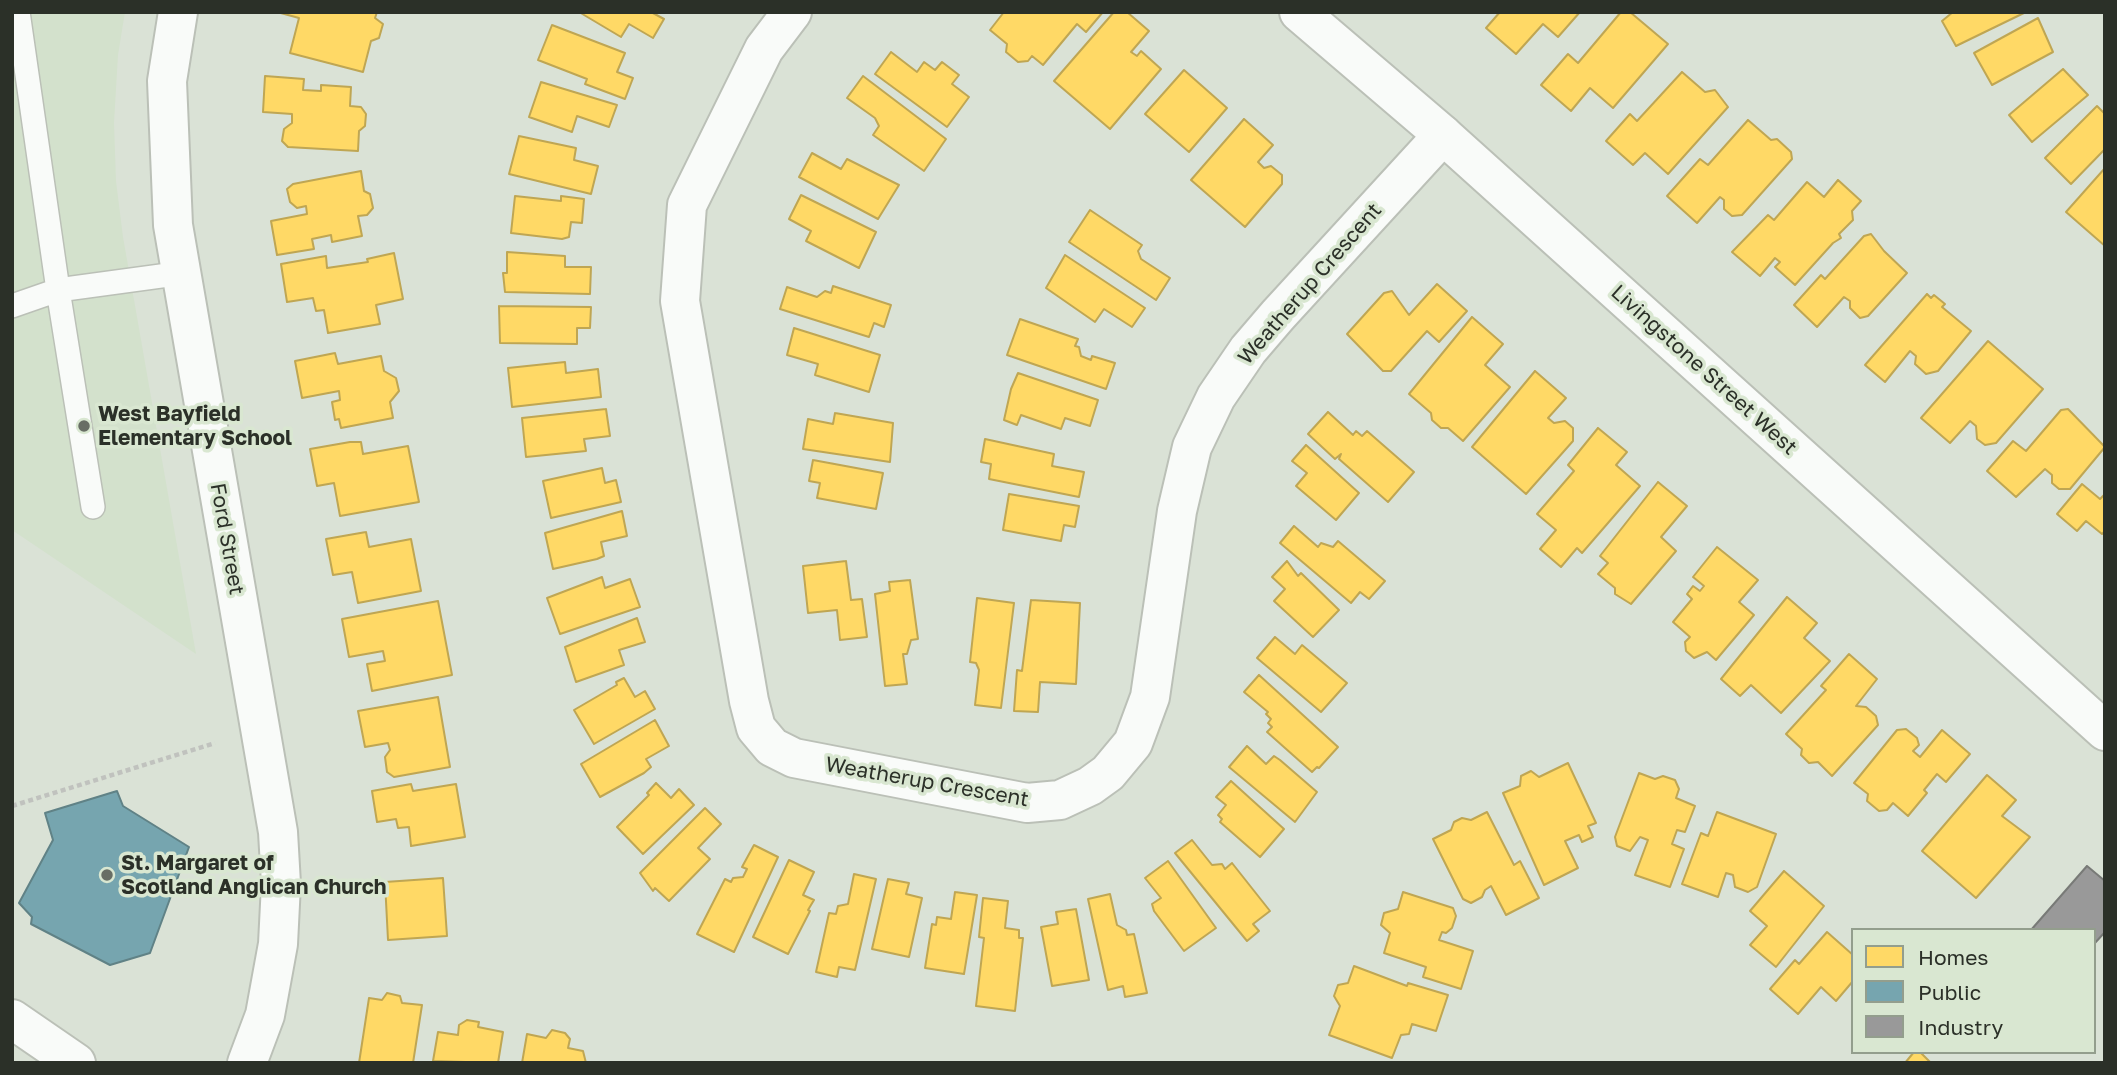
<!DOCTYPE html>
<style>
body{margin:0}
#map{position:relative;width:2117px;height:1075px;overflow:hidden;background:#dae2d6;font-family:"Golos Text",sans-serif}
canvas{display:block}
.frame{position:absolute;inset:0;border:14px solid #2b3028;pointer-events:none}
.legend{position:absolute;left:1851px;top:928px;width:245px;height:126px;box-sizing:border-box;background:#d9e7d1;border:2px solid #939e8d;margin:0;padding:9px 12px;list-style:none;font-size:21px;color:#2b3028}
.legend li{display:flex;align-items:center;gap:14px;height:35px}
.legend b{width:35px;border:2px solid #939e8d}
</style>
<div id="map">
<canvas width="2117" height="1075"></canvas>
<div class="frame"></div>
<ul class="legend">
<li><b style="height:19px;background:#ffd966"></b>Homes</li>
<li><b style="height:19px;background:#76a5af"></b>Public</li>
<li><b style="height:19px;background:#999"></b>Industry</li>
</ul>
</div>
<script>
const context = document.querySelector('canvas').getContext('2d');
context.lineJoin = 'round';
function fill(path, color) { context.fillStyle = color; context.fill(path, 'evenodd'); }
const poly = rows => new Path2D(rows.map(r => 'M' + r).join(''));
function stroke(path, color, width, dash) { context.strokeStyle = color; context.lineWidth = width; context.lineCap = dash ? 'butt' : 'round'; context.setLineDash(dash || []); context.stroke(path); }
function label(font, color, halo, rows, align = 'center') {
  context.font = font + ' "Golos Text",sans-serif'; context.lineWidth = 7; context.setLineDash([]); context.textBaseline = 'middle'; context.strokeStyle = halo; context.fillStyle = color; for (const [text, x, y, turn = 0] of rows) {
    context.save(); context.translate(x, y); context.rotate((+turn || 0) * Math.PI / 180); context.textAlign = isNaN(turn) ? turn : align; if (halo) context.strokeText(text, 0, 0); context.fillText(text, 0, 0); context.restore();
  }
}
fill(poly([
 [12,12,125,12,118,55,114,123,116,181,123,237,196,654,12,530]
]), '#d3e1cc');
const homes = poly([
 [277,12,377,12,375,18,383,24,379,38,371,41,363,72,290,53,299,18,277,12],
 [579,12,651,12,664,19,653,38,629,24,621,37,579,12],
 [1004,12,1103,12,1086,32,1077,24,1043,65,1032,56,1028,61,1018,62,1006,52,1007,44,990,30,1004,12],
 [1114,12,1127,12,1149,31,1131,52,1137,56,1141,51,1161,69,1110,129,1054,81,1114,12],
 [1500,12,1580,12,1558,37,1543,24,1516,54,1486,28,1500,12],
 [1621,12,1630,12,1668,44,1613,108,1590,88,1571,111,1541,85,1568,54,1578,63,1621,12],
 [1953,12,2026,12,1956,46,1942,21,1953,12],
 [2038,18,2053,52,1992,85,1974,53,2038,18],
 [552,25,625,53,617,72,633,78,625,99,585,84,587,79,538,60,552,25],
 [891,52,917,72,924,62,935,70,942,62,959,75,952,84,969,97,947,127,875,74,891,52],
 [2063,69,2088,95,2032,142,2009,115,2063,69],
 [1184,70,1227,108,1189,152,1145,114,1184,70],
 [1682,72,1705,92,1715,90,1728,107,1668,174,1645,153,1633,165,1606,141,1630,114,1637,121,1682,72],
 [265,76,304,79,303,90,321,91,321,85,351,87,350,106,361,107,366,114,365,126,359,131,358,151,288,147,282,141,284,129,292,123,292,114,263,112,265,76],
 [863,76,946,139,924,171,873,135,879,126,875,118,847,98,863,76],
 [541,82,617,105,609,127,577,116,572,132,529,117,541,82],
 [2097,106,2105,114,2105,149,2071,184,2045,158,2097,106],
 [1244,119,1273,145,1258,162,1264,168,1271,166,1282,175,1282,184,1245,227,1191,180,1244,119],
 [1748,120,1771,140,1777,139,1791,152,1792,159,1742,215,1732,216,1724,209,1724,200,1720,197,1697,223,1667,196,1700,159,1708,165,1748,120],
 [519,136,576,148,574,160,598,166,591,194,509,174,519,136],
 [812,153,841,169,847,159,899,185,878,219,799,177,812,153],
 [2105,168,2105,246,2066,212,2105,168],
 [361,171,364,191,370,194,373,208,367,215,358,216,362,236,332,242,331,235,312,239,314,249,277,255,271,221,307,214,306,206,297,208,290,202,287,189,293,184,361,171],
 [1838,180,1861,201,1852,211,1853,220,1839,234,1841,238,1833,243,1795,285,1775,267,1780,262,1775,258,1760,276,1732,252,1768,215,1774,220,1807,182,1824,197,1838,180],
 [801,195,876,232,859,268,806,241,811,231,789,219,801,195],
 [515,196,561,201,561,196,584,199,582,223,571,222,569,237,562,239,511,233,515,196],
 [1090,210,1142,245,1138,251,1141,259,1170,278,1156,300,1069,242,1090,210],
 [1871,234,1884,251,1907,273,1868,316,1860,318,1850,308,1850,301,1844,297,1817,327,1794,305,1821,275,1825,279,1864,236,1871,234],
 [507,252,565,256,565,267,591,267,590,294,505,292,503,273,507,273,507,252],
 [394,253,403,299,376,305,380,324,328,333,324,310,316,311,313,298,287,302,281,264,326,256,327,268,368,262,367,259,394,253],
 [1065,255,1145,308,1132,327,1104,309,1095,322,1046,288,1065,255],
 [1437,284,1467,311,1439,342,1427,331,1391,371,1383,371,1347,334,1384,293,1392,291,1409,315,1437,284],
 [833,286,891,305,884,327,874,323,869,337,780,309,787,287,817,297,825,291,831,293,833,286],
 [1927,294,1931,298,1934,295,1945,304,1942,307,1971,331,1938,371,1926,374,1915,364,1916,356,1910,351,1885,382,1865,365,1927,294],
 [499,306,591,307,590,328,577,328,577,344,500,343,499,306],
 [1472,317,1503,344,1485,365,1510,387,1463,441,1448,428,1441,428,1432,420,1431,413,1409,394,1472,317],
 [1020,319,1078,339,1075,346,1079,347,1081,356,1091,360,1092,356,1115,363,1106,389,1007,355,1020,319],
 [794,328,880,355,869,392,815,375,818,364,787,355,794,328],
 [1988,341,2043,389,1996,443,1985,445,1977,439,1976,426,1970,421,1950,443,1921,418,1988,341],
 [335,353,338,364,381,356,384,371,396,378,399,391,390,402,393,418,341,428,339,419,335,420,332,402,340,400,339,391,302,398,295,361,335,353],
 [565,362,566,373,598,369,601,397,512,407,508,368,565,362],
 [1535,371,1566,398,1548,418,1554,423,1565,421,1573,428,1573,441,1526,494,1472,447,1535,371],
 [1018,373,1098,400,1090,426,1065,418,1061,429,1021,415,1017,425,1004,420,1011,389,1018,373],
 [606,409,610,436,584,439,586,451,526,457,522,418,606,409],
 [2068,409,2105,447,2070,489,2059,489,2052,483,2052,475,2045,469,2016,497,1987,471,2013,441,2026,451,2061,410,2068,409],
 [1328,412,1353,435,1356,431,1362,436,1367,431,1414,472,1388,502,1339,459,1341,454,1335,459,1308,434,1328,412],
 [835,413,893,423,890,462,803,449,808,419,833,424,835,413],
 [1598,428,1627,452,1616,465,1640,486,1582,553,1577,548,1561,567,1540,549,1556,530,1537,514,1574,471,1568,465,1598,428],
 [985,439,1054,454,1052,466,1084,472,1079,497,989,479,991,464,981,462,985,439],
 [350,442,361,442,363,454,408,446,419,502,340,516,334,483,317,486,310,449,350,442],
 [1306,445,1359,493,1336,520,1296,486,1307,473,1292,461,1306,445],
 [813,460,883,473,876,509,817,498,820,483,809,481,813,460],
 [602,468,605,483,616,480,621,502,551,518,543,481,602,468],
 [1658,482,1687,506,1661,537,1676,551,1631,604,1615,594,1615,588,1598,574,1608,563,1600,556,1658,482],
 [2082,484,2100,499,2105,494,2105,531,2102,534,2086,521,2077,531,2057,514,2082,484],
 [1009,494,1079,506,1075,527,1064,525,1061,541,1003,530,1009,494],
 [622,511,627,536,601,542,604,556,597,559,553,569,545,533,622,511],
 [1294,526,1318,547,1321,543,1333,547,1338,541,1385,581,1369,599,1360,592,1351,603,1280,543,1294,526],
 [366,532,369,547,411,539,421,591,358,603,352,572,333,575,326,539,366,532],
 [1717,547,1758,580,1739,602,1754,615,1716,660,1707,652,1694,658,1686,651,1685,642,1690,637,1673,622,1692,599,1687,594,1693,586,1700,591,1704,586,1693,577,1717,547],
 [846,561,851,600,862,599,867,637,840,640,837,610,808,613,803,566,846,561],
 [1287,561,1298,576,1301,573,1339,610,1313,637,1274,601,1285,589,1272,577,1287,561],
 [602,577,605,588,630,579,640,607,560,634,547,598,602,577],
 [910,580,918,639,911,640,907,654,903,654,907,684,885,686,875,594,890,591,889,582,910,580],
 [1787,597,1817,623,1804,638,1830,661,1781,713,1751,685,1740,696,1721,679,1787,597],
 [977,598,1014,603,1001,708,975,705,979,670,976,663,970,662,977,598],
 [1031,600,1080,603,1076,684,1040,682,1038,712,1014,711,1017,670,1022,671,1031,600],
 [438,601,452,675,372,691,367,664,385,661,383,651,349,657,342,619,438,601],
 [637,618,645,642,619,650,624,665,576,682,565,647,637,618],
 [1275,637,1295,654,1302,645,1347,683,1321,712,1257,658,1275,637],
 [1849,654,1877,679,1856,706,1866,707,1876,716,1878,725,1832,776,1818,762,1809,763,1801,755,1802,749,1786,734,1826,690,1821,686,1849,654],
 [1259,675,1338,747,1319,768,1317,767,1312,772,1267,732,1272,727,1268,723,1271,719,1266,714,1268,712,1244,692,1259,675],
 [624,678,635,697,645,691,655,709,594,744,574,710,617,685,616,682,624,678],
 [438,697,450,767,394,777,387,772,385,757,390,750,388,743,365,747,358,711,438,697],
 [655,720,669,746,646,759,651,767,644,773,600,797,581,764,655,720],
 [1906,729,1917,738,1919,745,1913,751,1920,757,1942,730,1970,754,1946,782,1937,774,1924,790,1927,793,1908,816,1893,803,1887,810,1879,811,1867,801,1868,794,1854,783,1897,730,1906,729],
 [1247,746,1266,764,1274,756,1280,760,1317,792,1295,822,1229,767,1247,746],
 [1568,763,1596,823,1588,826,1593,837,1582,842,1579,835,1565,841,1578,868,1544,885,1503,793,1520,786,1521,776,1531,771,1539,777,1568,763],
 [1639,773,1655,779,1663,776,1675,780,1679,789,1676,798,1695,806,1685,832,1677,830,1672,844,1684,849,1670,887,1635,875,1648,840,1640,837,1630,851,1617,846,1615,837,1639,773],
 [1987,775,2016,800,2002,816,2030,837,1976,898,1922,851,1987,775],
 [1231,781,1284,829,1260,857,1220,822,1222,819,1218,815,1226,805,1216,797,1231,781],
 [656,783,671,798,679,789,694,805,643,854,617,827,649,795,647,793,656,783],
 [411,784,413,791,456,784,465,837,411,846,409,827,398,828,396,819,377,822,372,791,411,784],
 [705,808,721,824,698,848,710,859,669,901,655,888,653,891,640,873,705,808],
 [1487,812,1514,865,1520,861,1539,898,1506,915,1491,886,1485,890,1482,897,1471,903,1463,899,1433,839,1451,830,1454,822,1462,818,1471,820,1487,812],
 [1717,812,1776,834,1757,887,1748,892,1735,887,1733,875,1726,873,1718,897,1682,884,1701,833,1708,836,1717,812],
 [1192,840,1212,865,1222,864,1225,869,1232,863,1270,911,1253,924,1259,931,1247,941,1175,853,1192,840],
 [754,845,778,857,734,952,697,934,725,879,731,882,733,878,743,877,747,869,742,867,754,845],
 [789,860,814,872,803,895,814,900,808,910,810,911,788,954,753,937,789,860],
 [1168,861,1216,928,1184,951,1154,911,1152,904,1161,898,1145,878,1168,861],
 [1784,871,1824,906,1776,967,1750,945,1767,926,1750,911,1784,871],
 [854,874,876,879,855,970,839,967,837,977,816,972,829,913,836,914,838,906,848,904,854,874],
 [443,878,447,936,388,940,385,882,443,878],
 [888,879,909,883,906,894,922,898,909,957,872,949,888,879],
 [955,892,977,895,964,974,925,968,932,924,936,925,937,917,951,919,955,892],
 [1403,892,1453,908,1456,916,1452,928,1446,933,1442,932,1439,940,1473,951,1461,989,1423,977,1426,967,1384,953,1390,933,1381,925,1384,913,1398,909,1403,892],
 [1110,894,1117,925,1126,930,1127,935,1134,934,1147,993,1125,997,1123,986,1108,990,1088,899,1110,894],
 [983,898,1008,901,1005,928,1019,930,1019,938,1023,938,1015,1011,976,1006,984,938,979,937,983,898],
 [1076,909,1089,980,1052,986,1041,927,1058,924,1056,912,1076,909],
 [1827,932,1853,955,1853,981,1836,1001,1821,987,1798,1014,1770,989,1795,960,1799,964,1827,932],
 [1354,966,1407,986,1408,983,1448,995,1436,1031,1412,1024,1409,1034,1401,1035,1392,1058,1329,1035,1340,1006,1334,996,1338,985,1348,983,1354,966],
 [387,993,400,996,402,1003,422,1005,413,1063,359,1063,369,998,382,1000,387,993],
 [467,1020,479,1022,478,1027,503,1032,498,1063,433,1061,438,1032,458,1035,459,1025,467,1020],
 [552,1030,565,1033,570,1039,568,1048,583,1051,586,1063,522,1063,527,1034,546,1038,552,1030],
 [1914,1052,1920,1052,1931,1063,1905,1063,1914,1052]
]);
fill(homes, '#ffd966');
stroke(homes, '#bfa653', 2);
const public = poly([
 [117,791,123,806,189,847,150,953,110,965,31,924,32,917,19,903,53,840,45,813,117,791]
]);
fill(public, '#76a5af');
stroke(public, '#608286', 2);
const industry = poly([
 [2087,866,2105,881,2105,932,2094,944,2094,930,2031,930,2087,866]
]);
fill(industry, '#999');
stroke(industry, '#787a77', 2);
const service = poly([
 [18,12,58,290,93,507],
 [12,306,58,290,183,273]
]);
const minor = poly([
 [178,12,167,81,173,225,278,832,281,884,278,944,265,1015,247,1063],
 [792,12,764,49,687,205,680,301,749,701,756,728,772,747,794,758,1027,803,1060,800,1090,786,1108,773,1133,743,1150,697,1177,511,1192,447,1216,397,1248,350,1278,315,1443,135]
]);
const tertiary = poly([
 [1299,12,1443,135,2105,731],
 [12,1019,76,1063]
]);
stroke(service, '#bbc0b7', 26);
stroke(minor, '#bbc0b7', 42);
stroke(tertiary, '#bbc0b7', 42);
stroke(poly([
 [12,806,215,743]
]), '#c0c2be', 4.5, [5, 3.5]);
stroke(service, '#f9fbf9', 23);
stroke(minor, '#f9fbf9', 38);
stroke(tertiary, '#f9fbf9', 38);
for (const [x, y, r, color] of [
 [84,426,7,"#686e65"],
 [107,875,7,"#686e65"]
]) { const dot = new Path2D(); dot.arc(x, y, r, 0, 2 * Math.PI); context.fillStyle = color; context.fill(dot); stroke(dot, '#d9e7d1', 2.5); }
label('21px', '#2b3028', '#d9e7d1', [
 ["Weatherup Crescent",1310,284,-49],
 ["Livingstone Street West",1704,370,42],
 ["Ford Street",227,539,80],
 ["Weatherup Crescent",927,782,10]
]);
label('bold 21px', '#2b3028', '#d9e7d1', [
 ["West Bayfield",98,414],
 ["Elementary School",98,438],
 ["St. Margaret of",121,863],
 ["Scotland Anglican Church",121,887]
], 'left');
</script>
